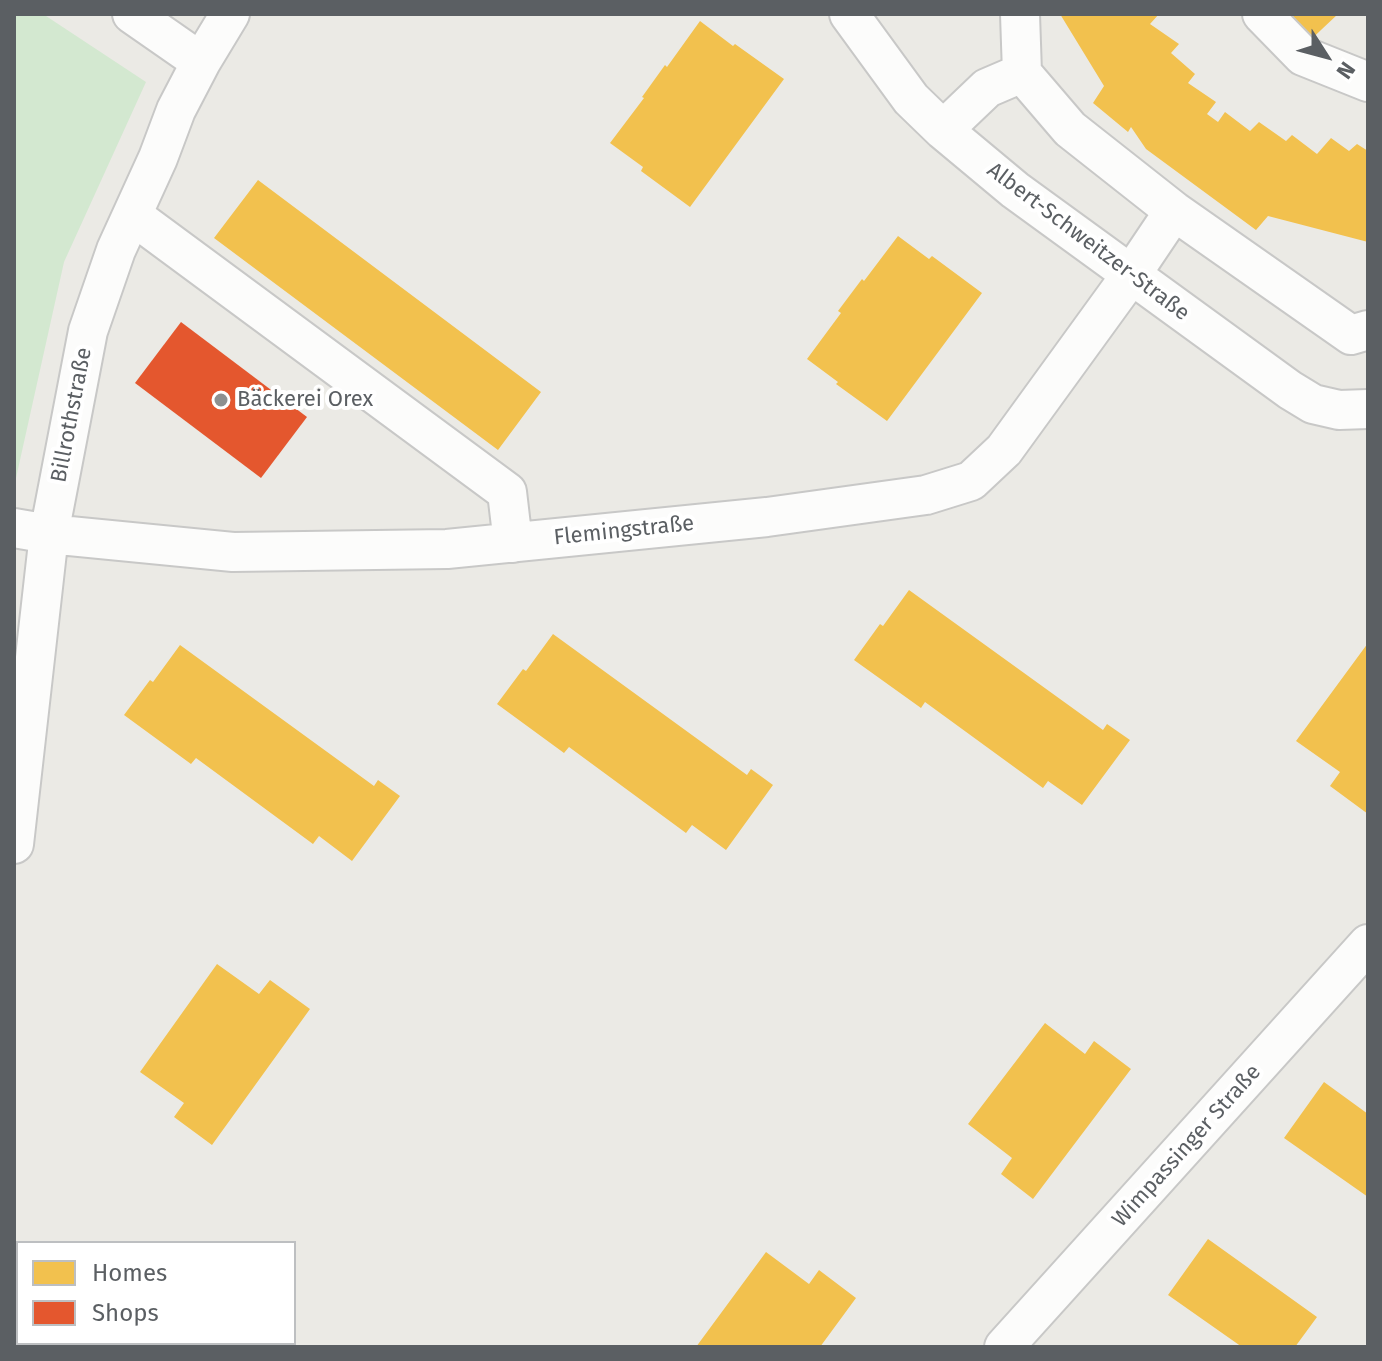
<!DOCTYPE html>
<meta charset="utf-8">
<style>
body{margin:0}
#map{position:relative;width:1382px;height:1361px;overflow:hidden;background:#ebeae5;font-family:"Fira Sans",sans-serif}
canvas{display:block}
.frame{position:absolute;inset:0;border:16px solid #5b5f63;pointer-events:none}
.legend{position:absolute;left:16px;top:1241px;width:280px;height:104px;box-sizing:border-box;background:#fff;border:2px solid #bdbfc1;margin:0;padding:10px 14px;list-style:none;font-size:24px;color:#5b5f63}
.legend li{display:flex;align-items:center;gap:16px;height:40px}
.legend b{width:40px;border:2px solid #bdbfc1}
.north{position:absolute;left:1286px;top:16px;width:80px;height:80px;-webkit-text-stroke:6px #fff;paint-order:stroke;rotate:126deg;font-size:22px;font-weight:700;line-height:32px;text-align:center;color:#5b5f63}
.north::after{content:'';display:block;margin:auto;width:28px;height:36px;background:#5b5f63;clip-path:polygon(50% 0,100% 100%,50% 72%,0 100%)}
</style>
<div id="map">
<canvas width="1382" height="1361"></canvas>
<div class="frame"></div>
<ul class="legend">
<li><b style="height:22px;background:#f2c14e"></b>Homes</li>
<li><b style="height:22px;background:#e4572e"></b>Shops</li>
</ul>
<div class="north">N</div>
</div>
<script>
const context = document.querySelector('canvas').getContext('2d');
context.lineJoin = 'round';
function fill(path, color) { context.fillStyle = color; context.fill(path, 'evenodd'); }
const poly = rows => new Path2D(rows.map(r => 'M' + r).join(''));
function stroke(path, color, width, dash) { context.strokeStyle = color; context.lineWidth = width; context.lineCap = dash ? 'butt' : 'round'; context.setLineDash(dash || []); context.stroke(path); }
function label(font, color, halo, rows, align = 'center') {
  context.font = font + ' "Fira Sans",sans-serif'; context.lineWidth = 8; context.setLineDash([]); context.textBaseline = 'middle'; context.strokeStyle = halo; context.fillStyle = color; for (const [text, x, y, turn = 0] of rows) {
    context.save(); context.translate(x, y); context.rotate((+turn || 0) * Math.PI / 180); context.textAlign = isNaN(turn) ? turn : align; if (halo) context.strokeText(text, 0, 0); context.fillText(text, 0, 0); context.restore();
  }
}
fill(poly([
 [14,14,43,14,146,82,64,262,14,487]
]), '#d3e8d0');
fill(poly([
 [1060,14,1159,14,1150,24,1179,44,1171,53,1195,74,1188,83,1216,102,1207,114,1218,122,1225,112,1250,131,1259,122,1286,141,1292,135,1317,154,1331,138,1349,151,1357,144,1368,151,1368,242,1268,216,1256,230,1146,149,1131,127,1128,132,1093,103,1104,86],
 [1287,14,1338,14,1304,46],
 [700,21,733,46,735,44,784,79,690,207,641,171,643,167,610,143,644,98,642,97,665,65,667,67],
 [258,180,541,392,498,450,214,238],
 [898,236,929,259,932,256,982,293,887,421,836,384,838,382,807,359,841,313,838,311,862,279,864,281],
 [909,590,1103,730,1107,724,1130,740,1082,805,1048,781,1043,788,925,702,921,708,854,660,880,624,883,626],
 [553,634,747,775,751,769,773,785,726,850,692,825,686,833,569,747,564,753,497,704,523,669,526,671],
 [1368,643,1368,814,1330,786,1340,772,1296,741],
 [180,645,374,786,378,780,400,796,352,861,319,836,313,844,196,758,191,764,124,715,150,680,153,682],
 [217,964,259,994,270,980,310,1009,212,1145,174,1117,184,1103,140,1072],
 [1045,1023,1085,1054,1094,1041,1131,1069,1033,1199,1001,1174,1012,1158,968,1124],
 [1324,1082,1368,1114,1368,1197,1284,1138],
 [1208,1239,1317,1317,1295,1347,1242,1347,1168,1295],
 [766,1252,809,1284,819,1270,856,1298,820,1347,696,1347],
 [73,1343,204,1343,201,1347,70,1347]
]), '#f2c14e');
fill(poly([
 [181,322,307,417,261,478,135,383]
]), '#e4572e');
const minor = poly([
 [132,14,201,62],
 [849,14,911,99,943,130,1015,190,1290,390,1313,404,1339,410,1368,409],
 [1020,14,1022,73,1070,129,1174,211,1351,335,1368,330],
 [1262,14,1303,56,1368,82],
 [943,130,987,88,1022,73],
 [132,215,507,492,513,543],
 [14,528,49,534,233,552,447,549,767,517,926,495,971,481,1004,450,1131,275,1174,211],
 [14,844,49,534,88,331,116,250,158,158,176,110,201,62,230,14],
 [1004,1347,1368,944]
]);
stroke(minor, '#c8c8c7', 42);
stroke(minor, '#fcfcfb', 38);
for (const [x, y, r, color] of [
 [221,400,8,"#8d9090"]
]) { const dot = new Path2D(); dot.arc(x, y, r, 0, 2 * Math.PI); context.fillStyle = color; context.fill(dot); stroke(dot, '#fff', 3); }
label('22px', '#5b5f63', '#fff', [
 ["Albert-Schweitzer-Straße",1088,242,37],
 ["Billrothstraße",72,415,-79],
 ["Flemingstraße",624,531,-6],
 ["Wimpassinger Straße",1187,1146,-48]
]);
label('22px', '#5b5f63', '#fff', [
 ["Bäckerei Orex",237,400]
], 'left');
</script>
